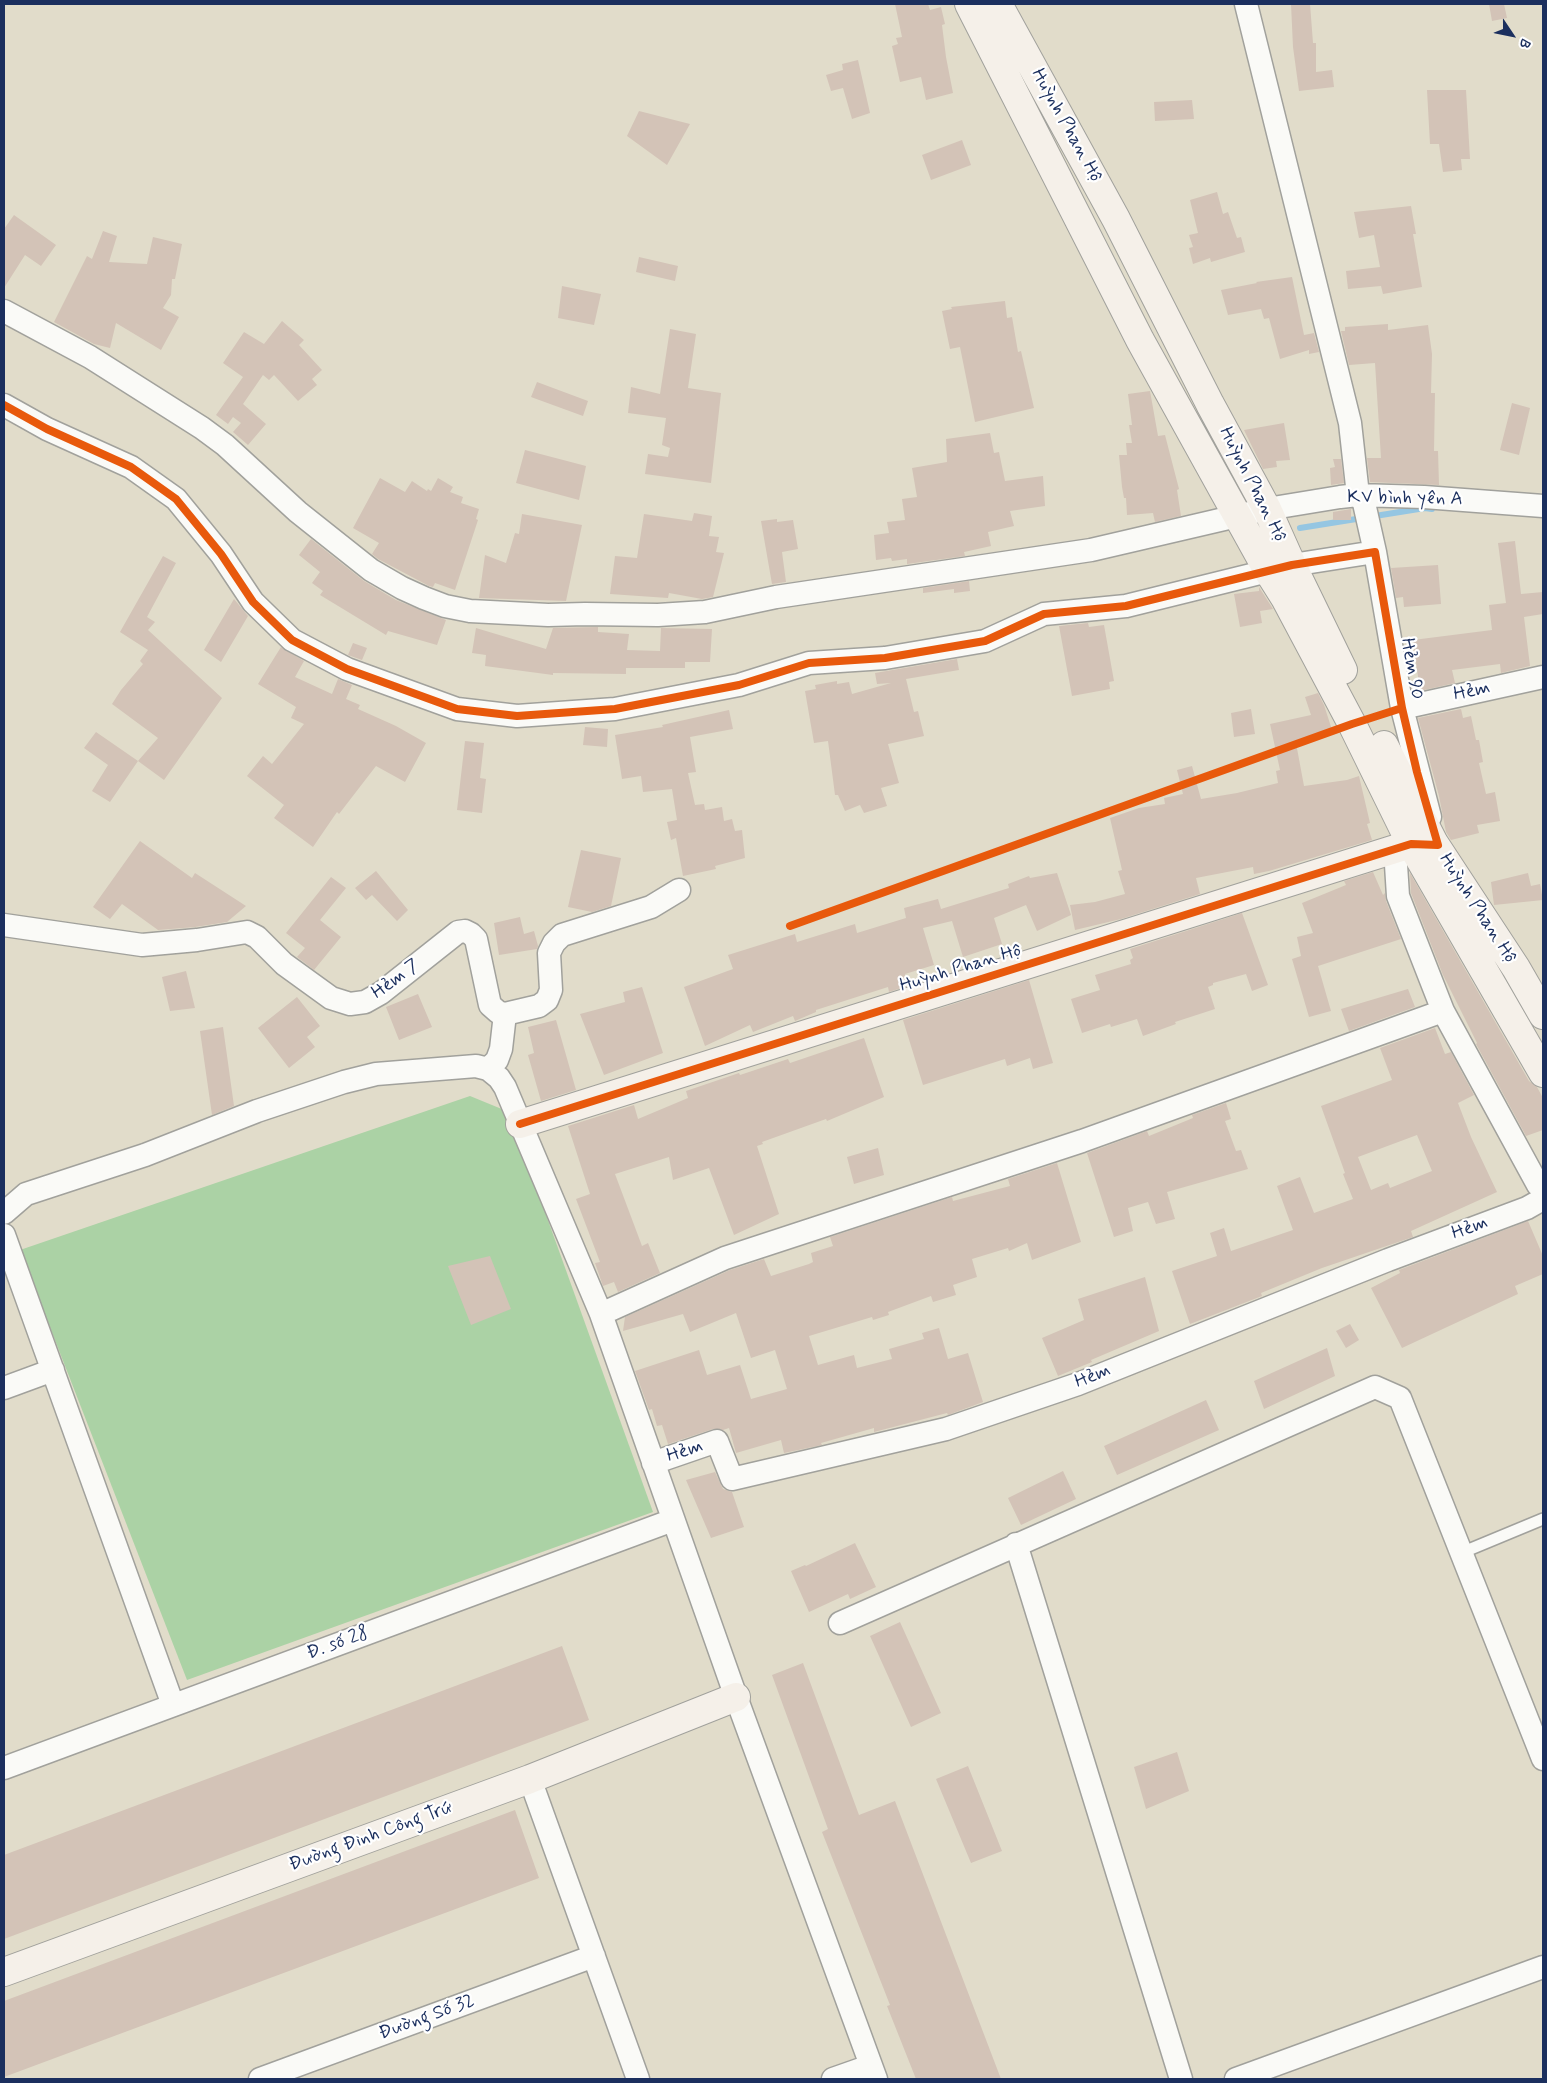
<!DOCTYPE html>
<meta charset="utf-8">
<style>
body{margin:0}
#map{position:relative;width:1547px;height:2083px;overflow:hidden;background:#e1dcca;font-family:Mynerve,sans-serif}
canvas{display:block}
.frame{position:absolute;inset:0;border:5px solid #1b2f5e;pointer-events:none}
.north{position:absolute;left:1487px;top:10px;width:50px;height:50px;-webkit-text-stroke:4px #fff;paint-order:stroke;rotate:124deg;font-size:14px;font-weight:700;line-height:20px;text-align:center;color:#1b2f5e}
.north::after{content:'';display:block;margin:auto;width:18px;height:22px;background:#1b2f5e;clip-path:polygon(50% 0,100% 100%,50% 72%,0 100%)}
</style>
<div id="map">
<canvas width="1547" height="2083"></canvas>
<div class="frame"></div>
<div class="north">B</div>
</div>
<script>
const context = document.querySelector('canvas').getContext('2d');
context.lineJoin = 'round';
function fill(path, color) { context.fillStyle = color; context.fill(path, 'evenodd'); }
const poly = rows => new Path2D(rows.map(r => 'M' + r).join(''));
function stroke(path, color, width, dash) { context.strokeStyle = color; context.lineWidth = width; context.lineCap = dash ? 'butt' : 'round'; context.setLineDash(dash || []); context.stroke(path); }
function label(font, color, halo, rows, align = 'center') {
  context.font = font + ' Mynerve,sans-serif'; context.lineWidth = 4.5; context.setLineDash([]); context.textBaseline = 'middle'; context.strokeStyle = halo; context.fillStyle = color; for (const [text, x, y, turn = 0] of rows) {
    context.save(); context.translate(x, y); context.rotate((+turn || 0) * Math.PI / 180); context.textAlign = isNaN(turn) ? turn : align; if (halo) context.strokeText(text, 0, 0); context.fillText(text, 0, 0); context.restore();
  }
}
fill(poly([
 [470,1096,509,1112,653,1512,187,1680,20,1250]
]), '#abd2a5');
stroke(poly([
 [1300,528,1425,508,1432,509]
]), '#95c6e2', 6);
fill(poly([
 [895,4,928,4,930,10,941,7,945,24,942,25,946,57,953,93,926,100,921,77,900,82,892,46,898,44,896,38,902,37],
 [1291,4,1310,4,1313,43,1316,43,1316,72,1332,70,1334,87,1299,91,1293,47],
 [1489,4,1504,4,1507,18,1492,21],
 [858,60,870,113,852,119,843,88,831,91,826,75,843,70,842,64],
 [1427,90,1466,90,1470,159,1461,159,1462,170,1443,172,1439,144,1430,144],
 [1192,100,1194,119,1155,121,1154,102],
 [639,111,690,124,667,165,627,136],
 [962,140,971,165,931,180,922,155],
 [1217,192,1223,214,1228,212,1237,238,1241,237,1245,252,1211,262,1210,258,1193,264,1189,248,1193,247,1189,235,1198,233,1190,200],
 [1411,206,1416,234,1413,234,1422,287,1383,294,1381,286,1348,289,1346,271,1380,267,1374,235,1359,238,1354,212],
 [14,215,56,245,41,266,25,255,4,288,4,229],
 [103,231,117,236,109,262,147,264,153,237,182,244,175,279,172,279,171,295,163,308,179,317,161,350,116,323,110,348,94,344,54,322,87,256,92,259],
 [639,257,678,266,675,281,636,272],
 [1292,277,1304,335,1314,333,1319,352,1309,354,1309,350,1280,359,1269,318,1264,319,1261,309,1228,315,1221,290,1257,283,1256,282],
 [562,286,601,294,594,325,558,318],
 [1005,301,1007,318,1012,317,1018,352,1021,351,1034,408,975,422,960,347,950,349,942,311,952,309,951,307],
 [282,321,304,340,299,345,322,370,312,379,317,385,298,401,274,375,269,380,263,375,243,404,266,424,248,445,233,432,241,423,233,417,228,424,216,415,243,377,223,363,244,332,264,344],
 [1388,324,1388,330,1428,325,1432,354,1431,393,1435,393,1434,451,1438,451,1439,485,1370,482,1367,458,1381,458,1375,363,1349,365,1341,331,1345,331,1345,327],
 [670,329,696,334,688,388,721,393,711,483,645,474,648,454,668,457,670,448,662,445,666,418,628,413,631,387,660,394],
 [537,382,588,401,583,416,531,397],
 [1150,391,1158,436,1165,435,1179,489,1177,490,1181,516,1155,522,1153,513,1127,515,1126,498,1124,498,1122,487,1119,455,1127,455,1126,443,1132,443,1129,425,1132,425,1128,394],
 [1512,403,1530,408,1519,455,1500,450],
 [1284,423,1290,460,1276,461,1277,467,1263,469,1244,430],
 [990,433,994,453,999,452,1005,481,1043,476,1045,506,1010,511,1014,526,988,532,991,546,964,552,965,556,907,564,907,559,892,561,891,558,876,560,874,535,889,533,887,522,905,520,902,499,917,497,912,468,947,462,946,439],
 [525,450,586,466,579,500,516,483],
 [1333,459,1341,459,1344,483,1331,485,1330,468,1335,467],
 [380,478,405,492,412,481,427,491,428,489,431,491,438,478,453,487,450,492,463,497,461,503,479,509,476,519,478,520,455,590,435,583,433,587,429,586,378,559,372,554,379,543,353,528],
 [1351,509,1351,520,1333,520,1333,512],
 [694,513,712,516,709,536,719,537,716,552,724,553,713,597,702,599,669,593,668,598,610,594,615,556,637,558,644,514,692,521],
 [522,514,582,525,566,601,479,598,485,555,506,563,515,533,519,534],
 [777,519,777,522,793,520,798,549,782,552,786,582,772,584,761,521],
 [311,539,364,581,396,600,446,620,437,645,388,631,386,635,320,595,323,591,312,583,320,572,299,555],
 [1515,541,1521,594,1543,592,1543,614,1524,617,1530,666,1501,673,1500,664,1452,670,1455,683,1420,691,1413,640,1492,630,1489,605,1506,603,1498,543],
 [163,556,176,563,147,617,155,622,148,630,222,698,164,780,138,761,158,738,112,704,121,690,143,664,140,661,148,650,120,632],
 [1438,565,1441,604,1404,607,1403,597,1396,598,1391,568],
 [969,581,970,591,954,593,954,589,923,593,923,588],
 [1259,587,1273,609,1260,611,1262,623,1240,627,1234,594,1259,591],
 [234,599,248,616,221,662,204,650],
 [1088,623,1089,627,1104,625,1114,681,1109,682,1110,689,1072,696,1059,626],
 [598,627,598,632,629,634,627,650,660,651,661,628,712,629,710,662,685,662,685,668,626,668,626,674,553,673,553,675,485,666,486,655,472,653,476,628,546,649,553,628],
 [353,643,367,648,362,660,348,655],
 [281,647,304,661,295,677,332,694,338,679,352,685,346,699,360,705,358,709,396,726,426,743,405,782,376,766,339,814,337,812,313,847,274,818,284,805,247,776,263,756,272,764,304,724,291,718,296,707,258,684],
 [957,659,959,670,906,679,914,712,918,711,924,736,888,744,899,783,881,788,887,806,864,813,860,805,845,811,838,795,835,795,828,741,814,743,805,691,816,689,815,685,837,681,837,684,849,682,852,694,891,683,877,684,875,673],
 [1318,693,1324,705,1333,733,1296,743,1304,786,1347,780,1359,776,1370,823,1367,824,1372,840,1269,871,1254,874,1253,867,1196,878,1200,894,1121,919,1075,930,1070,905,1095,902,1125,894,1118,871,1122,870,1110,818,1139,808,1165,804,1164,798,1183,794,1177,770,1192,766,1201,799,1237,793,1278,783,1276,771,1280,770,1270,724,1311,715,1305,697],
 [1251,709,1255,734,1234,737,1231,713],
 [1461,709,1463,718,1471,716,1476,740,1479,740,1483,762,1479,763,1486,794,1495,792,1500,821,1477,825,1479,833,1451,840,1446,832,1439,796,1418,718],
 [729,710,733,729,690,737,696,772,688,773,695,805,704,804,705,810,722,807,724,821,732,819,735,831,742,830,745,858,715,866,716,869,683,876,676,838,671,840,667,822,677,820,672,789,643,792,641,776,622,779,615,735,663,727,662,725],
 [585,727,608,729,607,747,583,745],
 [96,732,138,761,110,802,92,791,108,765,84,748],
 [465,741,484,743,480,778,486,779,482,813,457,810],
 [140,841,192,878,195,873,246,906,227,922,195,927,158,930,122,904,110,919,93,907],
 [581,850,621,858,611,906,592,912,568,907],
 [376,871,408,910,397,921,372,895,366,900,355,888],
 [1373,872,1383,895,1385,893,1386,901,1401,939,1318,966,1331,1011,1309,1017,1292,959,1301,956,1297,937,1313,933,1302,903,1346,885,1344,881],
 [1057,873,1071,915,1037,931,1026,905,994,918,1002,944,963,957,952,921,923,928,934,965,905,974,908,986,889,992,888,987,816,1010,816,1012,795,1021,793,1016,753,1032,750,1025,705,1046,684,987,733,969,728,955,795,934,797,942,855,924,857,933,906,918,904,908,938,899,941,909,1009,888,1008,884,1029,876,1030,878],
 [1410,873,1529,1081,1537,1087,1543,1098,1543,1130,1526,1136,1476,1044,1477,1043,1443,975,1411,893],
 [1528,873,1531,886,1540,884,1543,900,1494,905,1491,882],
 [331,877,346,888,320,920,341,937,314,970,297,957,305,948,286,933],
 [1242,913,1268,985,1252,991,1246,974,1213,983,1213,985,1208,987,1215,1009,1175,1022,1176,1024,1143,1036,1137,1019,1111,1027,1110,1024,1082,1033,1071,999,1100,990,1095,975,1131,964,1130,960,1133,958,1130,949],
 [520,917,524,934,534,931,538,946,537,949,499,955,494,923],
 [186,971,195,1008,170,1011,162,977],
 [1029,980,1053,1063,1033,1069,1030,1058,1007,1066,1005,1059,923,1085,903,1020],
 [642,987,663,1053,604,1075,580,1014,625,1002,623,992],
 [1408,989,1415,1007,1349,1031,1341,1009],
 [418,994,432,1027,399,1040,386,1007],
 [297,997,320,1026,307,1037,315,1047,289,1068,258,1028],
 [556,1020,576,1090,541,1101,528,1055,534,1053,528,1027],
 [223,1027,234,1106,212,1115,200,1031],
 [1435,1028,1445,1054,1451,1052,1474,1095,1458,1103,1471,1137,1497,1192,1411,1231,1413,1237,1322,1268,1261,1293,1262,1296,1190,1324,1172,1271,1217,1256,1210,1233,1224,1228,1231,1251,1293,1230,1277,1186,1300,1177,1314,1213,1353,1199,1343,1174,1345,1173,1321,1106,1392,1080,1380,1048],
 [1417,1135,1432,1171,1390,1188,1388,1183,1371,1190,1358,1157],
 [864,1038,884,1097,827,1121,826,1119,762,1142,763,1144,757,1146,779,1214,734,1235,709,1168,673,1180,669,1157,615,1174,642,1246,648,1243,660,1273,618,1292,614,1282,603,1286,595,1263,600,1262,576,1199,590,1194,568,1126,634,1105,638,1119,688,1098,686,1091,739,1073,740,1075,788,1059,790,1063],
 [1226,1103,1231,1119,1225,1121,1236,1151,1241,1150,1248,1169,1167,1192,1175,1219,1156,1224,1148,1202,1128,1208,1133,1231,1114,1237,1087,1153,1147,1131,1149,1136,1193,1118,1192,1115],
 [878,1148,884,1175,854,1184,847,1157],
 [1057,1163,1081,1242,1032,1260,1027,1243,1009,1251,1008,1248,972,1259,977,1277,953,1285,956,1295,933,1302,931,1296,888,1312,889,1315,873,1320,872,1317,809,1336,818,1365,854,1355,857,1368,892,1359,889,1349,924,1339,922,1333,939,1328,948,1359,968,1353,983,1402,948,1415,947,1413,874,1432,874,1428,821,1443,822,1445,784,1453,781,1440,736,1453,729,1428,723,1430,713,1429,668,1444,662,1425,657,1426,652,1409,649,1410,635,1371,699,1350,707,1375,740,1365,751,1399,787,1389,775,1350,751,1358,736,1313,690,1332,683,1314,623,1331,625,1317,730,1270,764,1259,771,1276,809,1264,813,1262,811,1253,833,1246,830,1237,952,1197,953,1201,1010,1186,1008,1179],
 [1528,1221,1543,1256,1543,1274,1515,1286,1518,1294,1402,1348,1371,1288,1400,1273,1399,1270],
 [490,1256,511,1309,471,1325,448,1266],
 [1145,1277,1159,1331,1091,1360,1092,1362,1058,1376,1042,1338,1084,1320,1078,1299],
 [1350,1324,1359,1340,1346,1348,1336,1331],
 [1327,1348,1335,1376,1264,1409,1254,1381],
 [1206,1400,1219,1430,1117,1475,1104,1446],
 [1063,1471,1076,1499,1021,1525,1008,1498],
 [715,1472,723,1489,732,1492,744,1527,711,1538,686,1480],
 [855,1543,876,1587,850,1599,848,1594,809,1612,791,1571,805,1565,806,1566],
 [900,1622,941,1713,911,1727,870,1636],
 [562,1646,589,1720,4,1939,4,1855],
 [803,1663,859,1815,895,1801,1001,2079,916,2079,887,2006,890,2005,822,1832,828,1829,772,1675],
 [1177,1752,1189,1791,1146,1809,1134,1767],
 [968,1766,1002,1851,971,1863,936,1779],
 [515,1810,539,1878,4,2077,4,2001]
]), '#d3c3b7');
const lane = poly([
 [1461,1553,1543,1519]
]);
const street = poly([
 [1246,4,1350,423,1358,495,1364,503,1375,552],
 [4,311,90,357,202,428,225,445,298,512,371,570,402,588,424,598,445,606,470,611,548,615,585,614,658,615,705,612,776,597,1091,550,1267,509,1340,497,1358,495,1424,497,1543,506],
 [4,405,47,429,131,467,176,499,221,554,253,602,292,640,347,669,457,709,517,716,615,709,739,685,809,663,885,658,985,641,1044,614,1126,606,1292,565,1375,552,1402,708,1430,817],
 [1402,708,1543,677],
 [1395,849,1398,896,1443,1011,1538,1185,1543,1189],
 [4,925,142,945,197,940,247,932,257,937,284,964,331,998,350,1004,365,1002,381,993,458,932,465,931,471,934,476,939,490,1005,498,1012,505,1014,539,1006,547,1000,551,990,549,953,554,943,562,935,651,907,679,890],
 [488,1069,497,1060,501,1049,505,1014],
 [4,1213,26,1194,145,1155,257,1111,344,1082,376,1074,476,1066,488,1069,499,1078,505,1087,601,1314,736,1697,876,2079],
 [4,1235,173,1705],
 [601,1314,725,1258,1082,1141,1443,1011],
 [4,1388,53,1370],
 [653,1463,717,1441,732,1479,946,1429,1078,1384,1388,1260,1527,1208,1543,1199],
 [1016,1544,1181,2079],
 [840,1623,1375,1387,1400,1398,1543,1759],
 [4,1768,673,1520],
 [530,1779,638,2079],
 [260,2079,594,1956],
 [833,2079,870,2066],
 [1236,2079,1543,1967]
]);
const secondary = poly([
 [969,4,1140,340,1268,571,1285,598,1352,724,1411,844,1543,1073],
 [998,4,1116,219,1210,404,1267,509,1292,565,1343,670],
 [1384,745,1434,843,1516,968,1543,1015],
 [520,1124,1411,844],
 [4,1972,530,1779,736,1697]
]);
stroke(lane, '#a1a19c', 14);
stroke(street, '#a1a19c', 25);
stroke(secondary, '#a1a19c', 30);
stroke(lane, '#fafaf7', 11);
stroke(street, '#fafaf7', 22);
stroke(secondary, '#f5f0e9', 28);
stroke(poly([
 [4,405,47,429,131,467,176,499,221,554,253,602,292,640,347,669,457,709,517,716,615,709,739,685,809,663,885,658,985,641,1044,614,1126,606,1292,565,1375,552,1402,708,1417,772,1438,845,1411,844,520,1124],
 [790,926,1352,724,1402,708]
]), '#e8590c', 8);
label('19px', '#1b2f5e', '#fff', [
 ["Huỳnh Phan Hộ",1066,126,61],
 ["Huỳnh Phan Hộ",1252,485,63],
 ["KV bình yên A",1405,499,1],
 ["Hẻm 90",1411,669,80],
 ["Hẻm",1472,692,-12],
 ["Huỳnh Phan Hộ",1477,909,57],
 ["Huỳnh Phan Hộ",961,969,-17],
 ["Hẻm 7",396,980,-36],
 ["Hẻm",1470,1229,-20],
 ["Hẻm",1093,1377,-22],
 ["Hẻm",685,1452,-18],
 ["Đ. số 28",338,1644,-20],
 ["Đường Đinh Công Trứ",371,1837,-20],
 ["Đường Số 32",427,2018,-20]
]);
</script>
